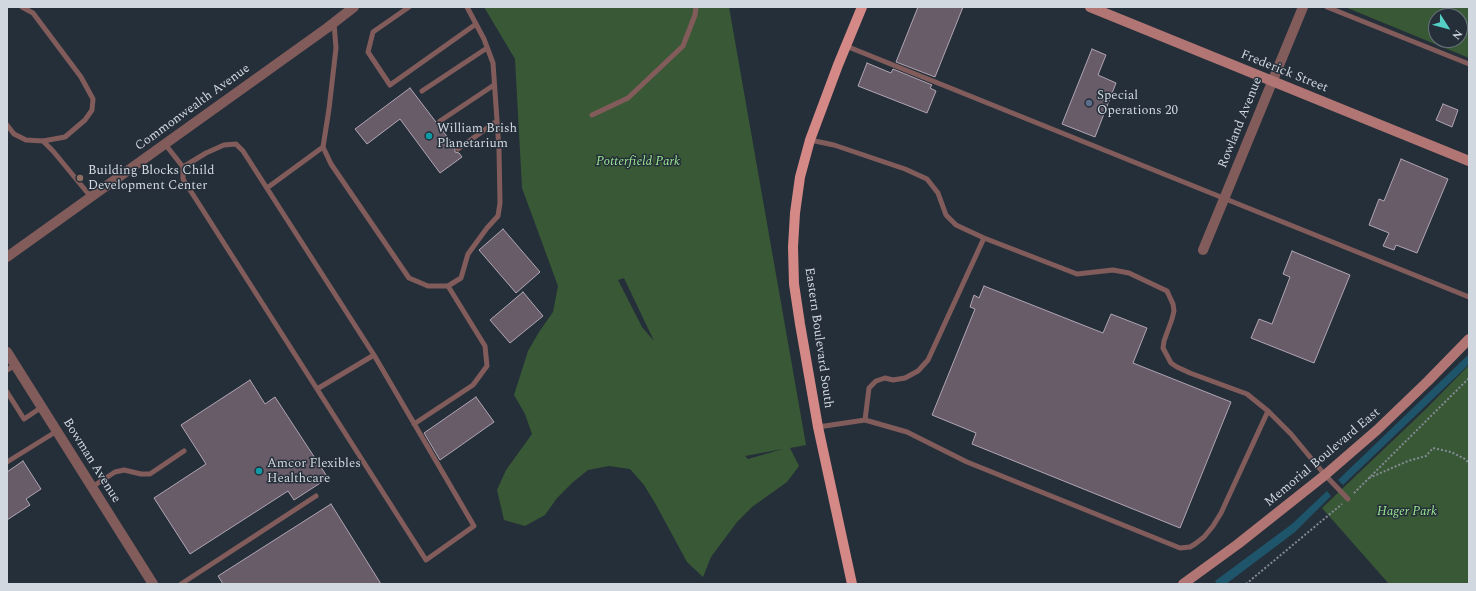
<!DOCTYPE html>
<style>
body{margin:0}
#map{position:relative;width:1476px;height:591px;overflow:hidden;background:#252f3a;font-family:Spectral,serif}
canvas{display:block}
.frame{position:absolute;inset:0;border:8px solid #d2d8e0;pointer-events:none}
.north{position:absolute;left:1428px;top:8px;width:40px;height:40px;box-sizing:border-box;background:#252f3a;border:1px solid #6a737c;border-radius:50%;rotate:126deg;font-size:11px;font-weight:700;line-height:16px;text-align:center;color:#d2d8e0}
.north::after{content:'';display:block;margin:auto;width:14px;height:18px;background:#55cec4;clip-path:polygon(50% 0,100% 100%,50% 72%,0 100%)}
</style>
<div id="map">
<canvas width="1476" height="591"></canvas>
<div class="frame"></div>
<div class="north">N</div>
</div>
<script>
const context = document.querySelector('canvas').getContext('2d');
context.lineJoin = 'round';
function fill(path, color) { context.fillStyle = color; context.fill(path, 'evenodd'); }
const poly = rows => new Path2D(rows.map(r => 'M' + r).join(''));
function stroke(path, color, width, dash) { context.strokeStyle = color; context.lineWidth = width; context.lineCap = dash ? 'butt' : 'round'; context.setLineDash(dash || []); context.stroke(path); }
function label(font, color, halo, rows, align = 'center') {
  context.font = font + ' Spectral,serif'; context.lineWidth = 3; context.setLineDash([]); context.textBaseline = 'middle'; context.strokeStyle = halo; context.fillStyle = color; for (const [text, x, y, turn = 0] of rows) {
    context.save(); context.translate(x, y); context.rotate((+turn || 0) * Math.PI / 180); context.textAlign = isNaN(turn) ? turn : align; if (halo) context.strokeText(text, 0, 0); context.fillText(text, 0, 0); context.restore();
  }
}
fill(poly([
 [484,7,729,7,806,445,790,448,799,466,787,482,752,507,737,522,711,557,703,577,687,562,655,503,644,485,630,469,609,466,588,470,572,483,557,498,545,515,525,526,504,520,497,490,506,470,532,434,525,414,514,395,528,351,539,332,553,312,558,286,522,188,515,59],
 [624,278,654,341,642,327,618,280],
 [783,449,748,459,745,456],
 [1345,7,1469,7,1469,58],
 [1436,16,1460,16,1460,40,1436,40],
 [1469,365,1469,584,1389,584,1322,508,1427,408]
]), '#395835');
fill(poly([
 [1469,354,1469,364,1462,371,1343,485,1338,480],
 [1327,491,1331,496,1295,532,1226,584,1217,584,1215,581,1292,524]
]), '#1f556b');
const building = poly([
 [918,7,963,7,935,77,896,62,918,7],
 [1092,49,1106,55,1098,75,1116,83,1095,137,1062,124,1092,49],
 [867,63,891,73,893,69,932,85,930,88,936,91,927,113,858,86,867,63],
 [410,88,455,147,455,152,459,153,462,157,440,173,400,119,367,144,355,129,410,88],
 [1443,104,1458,110,1452,127,1436,120,1443,104],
 [1401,159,1448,179,1417,253,1396,245,1394,250,1383,246,1389,233,1369,225,1379,199,1384,201,1401,159],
 [503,229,540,272,516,293,479,250,503,229],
 [1292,251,1350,275,1314,363,1251,338,1259,319,1272,324,1290,277,1283,274,1292,251],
 [984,286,1103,333,1111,314,1147,328,1133,363,1231,402,1180,528,972,444,976,433,932,415,975,309,970,307,974,295,979,298,984,286],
 [523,292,543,316,510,343,490,320,523,292],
 [250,380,265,404,275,397,328,478,294,500,288,491,190,554,154,498,206,464,181,425,250,380],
 [476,397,494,422,440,460,424,433,476,397],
 [23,461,41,489,26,499,30,505,7,520,7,472,23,461],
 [331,504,381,584,223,584,218,576,331,504]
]);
fill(building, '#685c69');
stroke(building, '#b2a5b3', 1);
stroke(poly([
 [1369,478,1408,461,1426,456,1433,448,1451,452,1465,459,1469,463],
 [1354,493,1469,378],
 [1246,584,1342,504]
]), '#848b95', 2, [2, 2]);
stroke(poly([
 [409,7,373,32,368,52,390,85,476,24],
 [1327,7,1469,64],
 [334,23,336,48,329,109,323,147,331,164,409,278,428,286,448,286,461,278,468,254,487,228,498,216,500,203,499,149,493,63,484,39,467,7],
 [846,46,1469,297],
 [422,91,487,48],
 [592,115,628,98,683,46,695,15,696,7],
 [440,121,494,85],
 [7,125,14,134,26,140,43,141,65,137,85,120,92,110,93,99,81,77,33,13,22,7],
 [810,140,834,145,905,169,927,179,938,193,946,215,956,225,984,238,1077,274,1113,270,1129,273,1167,291,1173,304,1174,311,1172,319,1164,341,1163,348,1171,363,1177,367,1190,373,1247,394,1268,411,1291,434,1325,475,1348,499],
 [43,141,53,151,91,197],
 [165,144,183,167,183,179,317,389,374,355,243,151,236,144,224,145,206,153,183,167],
 [458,149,497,121],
 [267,188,323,147],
 [7,370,16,365],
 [317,389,426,560,474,526,374,355],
 [7,392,24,419,42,407],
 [865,420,869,388,876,381,885,378,893,380,905,378,918,371,928,360,984,238],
 [414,424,473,385,487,366,485,346,448,286],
 [818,427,865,420,907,432,967,462,1180,548,1190,547,1195,544,1204,537,1213,526,1221,513,1268,411],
 [7,462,57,431],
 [92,487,115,472,124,470,141,474,150,474,184,451],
 [181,584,316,496]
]), '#825c5b', 5);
stroke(poly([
 [1203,250,1303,7],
 [7,257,327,28,354,7],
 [7,352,153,584]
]), '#825c5b', 10);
stroke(poly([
 [1090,7,1469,161],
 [1183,584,1238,544,1325,475,1377,430,1428,381,1469,339]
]), '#b17674', 10);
stroke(poly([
 [852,584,818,427,800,324,794,284,793,247,795,213,800,177,810,140,838,65,862,7]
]), '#d58986', 10);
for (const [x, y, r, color] of [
 [1089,103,4,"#5c6f8a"],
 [429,136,4,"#0f9aa8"],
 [80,178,4,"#8d6e63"],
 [259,471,4,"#0f9aa8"]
]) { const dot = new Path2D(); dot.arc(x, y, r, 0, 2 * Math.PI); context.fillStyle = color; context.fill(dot); stroke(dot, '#252f3a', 1.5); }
label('13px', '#d2d8e0', '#252f3a', [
 ["Frederick Street",1284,72,22],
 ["Commonwealth Avenue",193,108,-36],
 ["Rowland Avenue",1241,123,-68],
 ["Eastern Boulevard South",818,338,82],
 ["Memorial Boulevard East",1323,458,-40],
 ["Bowman Avenue",91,461,58]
]);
label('13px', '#d2d8e0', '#252f3a', [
 ["Special",1097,96],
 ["Operations 20",1097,111],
 ["William Brish",437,129],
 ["Planetarium",437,144],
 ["Building Blocks Child",88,171],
 ["Development Center",88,186],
 ["Amcor Flexibles",267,464],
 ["Healthcare",267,479]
], 'left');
label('italic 13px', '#9ae790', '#252f3a', [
 ["Potterfield Park",638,162],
 ["Hager Park",1407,512]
]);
</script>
